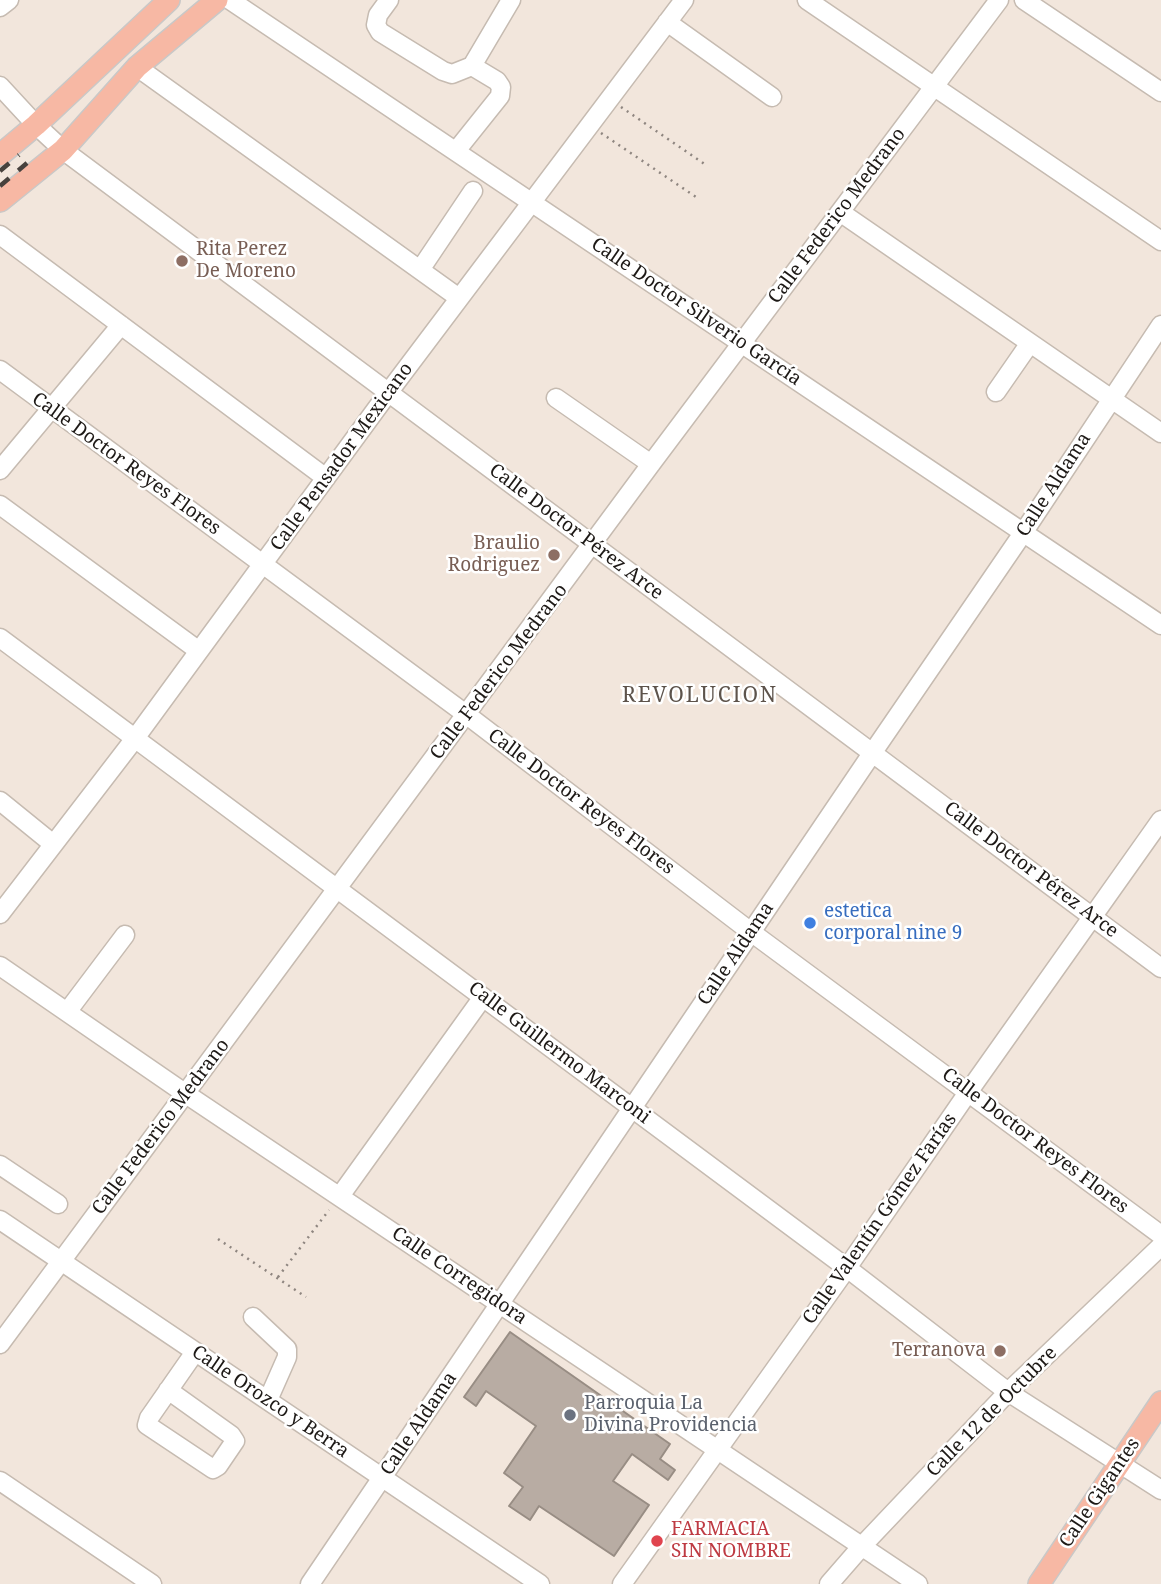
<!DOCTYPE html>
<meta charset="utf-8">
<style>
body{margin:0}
canvas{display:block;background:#f2e6dc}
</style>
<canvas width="1161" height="1584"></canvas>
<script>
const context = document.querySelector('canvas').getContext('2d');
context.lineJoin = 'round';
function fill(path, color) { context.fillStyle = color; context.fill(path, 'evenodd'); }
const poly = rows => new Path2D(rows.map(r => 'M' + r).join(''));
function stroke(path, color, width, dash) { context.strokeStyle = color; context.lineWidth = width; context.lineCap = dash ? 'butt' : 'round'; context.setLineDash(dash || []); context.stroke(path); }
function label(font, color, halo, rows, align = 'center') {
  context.font = font + ' "Noto Serif",serif'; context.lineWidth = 5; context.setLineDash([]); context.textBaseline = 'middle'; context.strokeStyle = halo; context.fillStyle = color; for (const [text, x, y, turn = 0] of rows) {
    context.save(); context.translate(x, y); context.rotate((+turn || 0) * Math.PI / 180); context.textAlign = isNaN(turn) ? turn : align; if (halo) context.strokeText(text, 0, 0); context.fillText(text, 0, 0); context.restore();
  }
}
const building = poly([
 [510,1332,670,1444,660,1459,675,1470,668,1480,632,1454,613,1481,649,1505,614,1556,539,1506,530,1520,509,1506,523,1487,504,1473,536,1426,486,1391,476,1406,464,1397,510,1332]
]);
fill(building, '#b8aca3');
stroke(building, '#988d84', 2);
const minor = poly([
 [230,0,1161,625],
 [389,0,378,15,376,25,380,32,443,71,452,74,472,66,511,0],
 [807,0,1161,241],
 [1024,0,1161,92],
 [0,7,9,0],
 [667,22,772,97],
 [137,67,459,298],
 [0,86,36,125,63,150,1161,968],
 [456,151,500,96,501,87,497,81,472,66],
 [840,212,1161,433],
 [0,235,326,478],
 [420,270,473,191],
 [0,370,467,715,751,932,1161,1235],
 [996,392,1030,343],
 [556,398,651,464],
 [0,470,121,325],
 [0,505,199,651],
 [0,638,847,1268,1008,1392,1161,1490],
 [0,801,53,844],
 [0,914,136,737,388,393,684,0],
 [0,966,186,1094,918,1584],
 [67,1012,125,935],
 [0,1165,58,1204],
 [340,1196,483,997],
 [0,1220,540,1584],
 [253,1317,287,1349,287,1357,268,1400],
 [0,1344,651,464,999,0],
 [168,1390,231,1435,235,1441,218,1466,213,1469,147,1425,149,1418,195,1352],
 [0,1481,152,1584],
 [310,1584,873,752,1023,533,1161,325],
 [622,1584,847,1268,969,1091,1161,820],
 [829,1584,862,1546,1008,1392,1161,1246]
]);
const major = poly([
 [0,155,36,125,169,0],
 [0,201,63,150,137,67,217,0],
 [1039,1584,1161,1402]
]);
stroke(minor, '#c6bbb1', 21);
stroke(major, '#c9c8c7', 24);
stroke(poly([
 [621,107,706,165],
 [601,133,696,197],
 [218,1239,306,1297],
 [278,1277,329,1210]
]), '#8f8680', 2.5, [2, 5]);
stroke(minor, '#fff', 18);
stroke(major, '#f7b8a4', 21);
stroke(poly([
 [0,171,19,155],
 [0,186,27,163]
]), '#47413d', 4.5, [12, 12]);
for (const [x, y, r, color] of [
 [182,261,7,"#8d6e63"],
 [554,555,7,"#8d6e63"],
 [810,923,7,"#3f7fe0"],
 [1000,1351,7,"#8d6e63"],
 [570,1415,7,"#6b7280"],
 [657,1541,7,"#e0444e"]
]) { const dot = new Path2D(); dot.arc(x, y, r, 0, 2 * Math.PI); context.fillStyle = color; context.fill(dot); stroke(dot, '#fff', 2.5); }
label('19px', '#1d1916', '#fff', [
 ["Calle Federico Medrano",837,216,-53],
 ["Calle Doctor Silverio García",696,312,34],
 ["Calle Pensador Mexicano",342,457,-54],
 ["Calle Doctor Reyes Flores",126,464,36],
 ["Calle Aldama",1054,485,-57],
 ["Calle Doctor Pérez Arce",576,532,37],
 ["Calle Federico Medrano",499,672,-53],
 ["Calle Doctor Reyes Flores",581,802,37],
 ["Calle Doctor Pérez Arce",1031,870,37],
 ["Calle Aldama",736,954,-56],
 ["Calle Guillermo Marconi",559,1053,37],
 ["Calle Federico Medrano",161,1127,-53],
 ["Calle Doctor Reyes Flores",1035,1141,37],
 ["Calle Valentín Gómez Farías",880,1219,-55],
 ["Calle Corregidora",459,1276,34],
 ["Calle Orozco y Berra",270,1402,34],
 ["Calle 12 de Octubre",992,1412,-45],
 ["Calle Aldama",419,1424,-56],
 ["Calle Gigantes",1100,1493,-56]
]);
label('19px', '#785e54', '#fff', [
 ["Rita Perez",196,250,"left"],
 ["De Moreno",196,272,"left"],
 ["Braulio",540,544],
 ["Rodriguez",540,566],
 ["Terranova",986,1351]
], 'right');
label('19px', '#366cbe', '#fff', [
 ["estetica",824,912],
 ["corporal nine 9",824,934]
], 'left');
label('19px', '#5b616d', '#fff', [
 ["Parroquia La",584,1404],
 ["Divina Providencia",584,1426]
], 'left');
label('19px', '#be3a42', '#fff', [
 ["FARMACIA",671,1530],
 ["SIN NOMBRE",671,1552]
], 'left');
context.letterSpacing = '2px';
label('21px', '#5d534b', '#fff', [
 ["REVOLUCION",700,696]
]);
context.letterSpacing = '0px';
</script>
